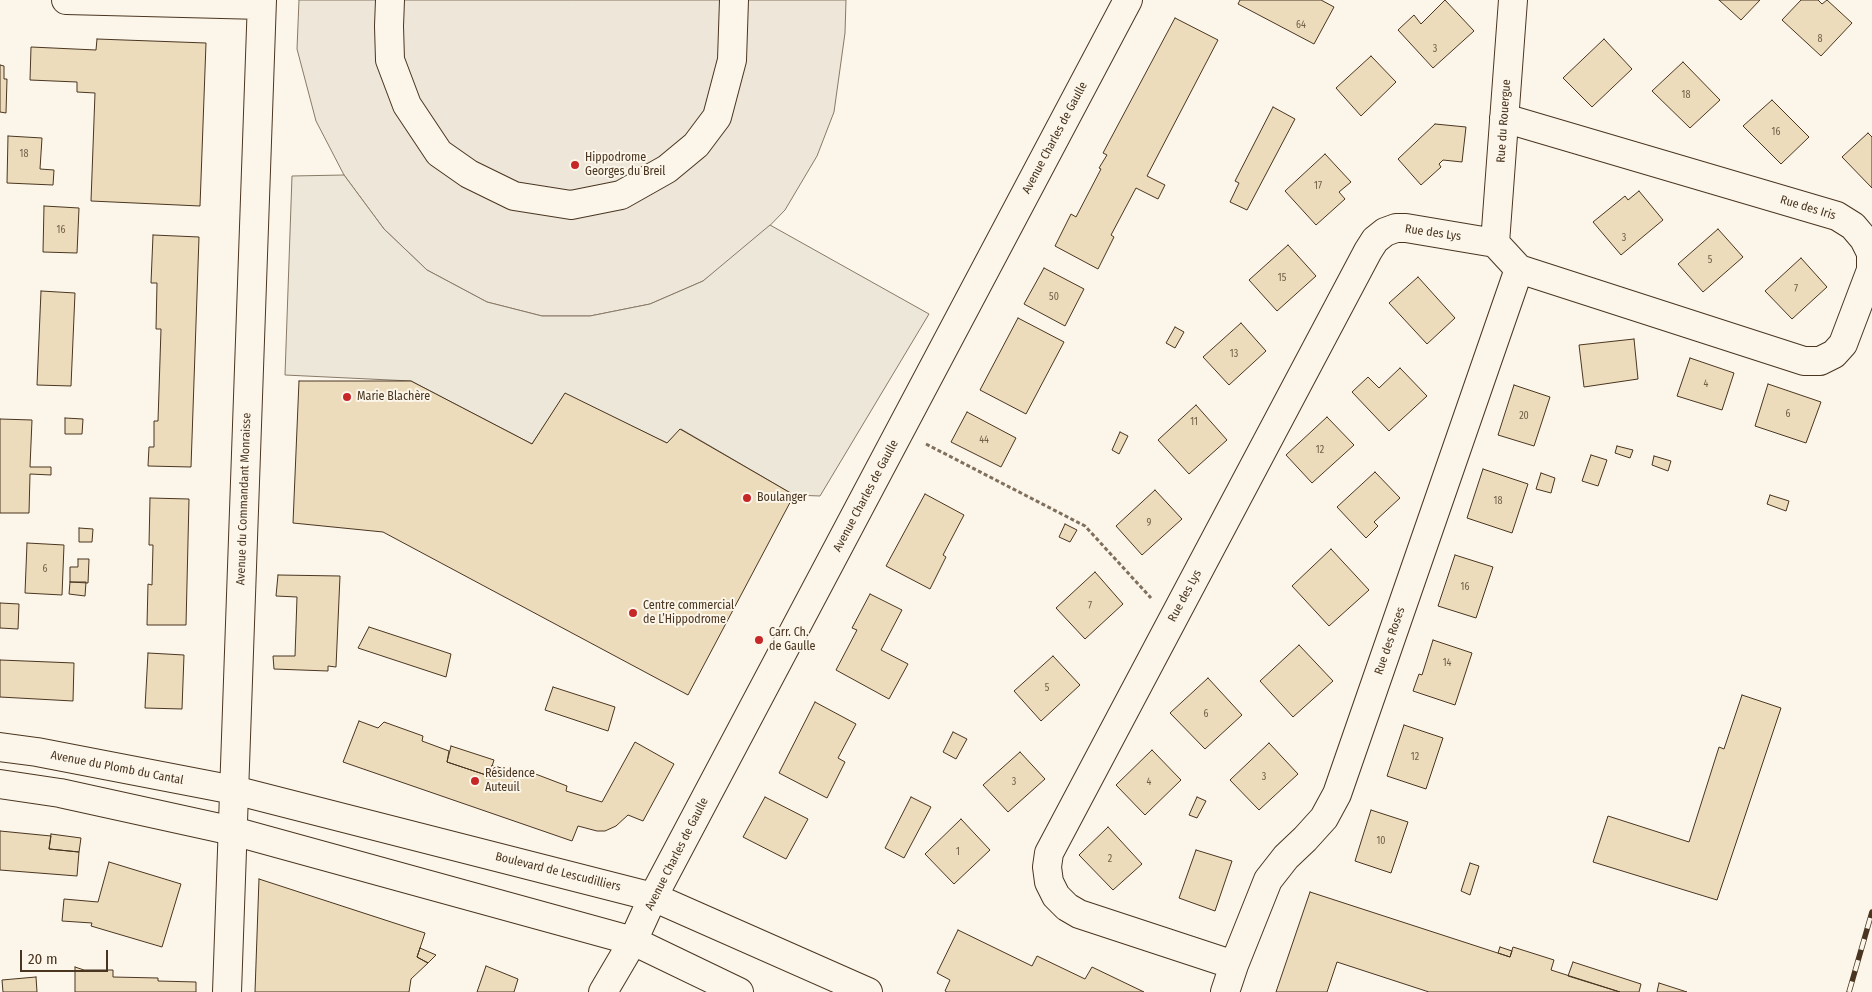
<!DOCTYPE html>
<meta charset="utf-8">
<style>
body{margin:0}
#map{position:relative;width:1872px;height:992px;overflow:hidden;background:#fbf6e9;font-family:"Fira Sans Condensed",sans-serif}
canvas{display:block}
.scale{position:absolute;left:20px;top:950px;width:88px;height:22px;box-sizing:border-box;border:2px solid #4a3520;border-top:0;padding-left:6px;font-size:15px;line-height:18px;white-space:nowrap;color:#4a3520;-webkit-text-stroke:4px #fbf6e9;paint-order:stroke}
</style>
<div id="map">
<canvas width="1872" height="992"></canvas>
<div class="scale">20 m</div>
</div>
<script>
const context = document.querySelector('canvas').getContext('2d');
context.lineJoin = 'round';
function fill(path, color) { context.fillStyle = color; context.fill(path, 'evenodd'); }
const poly = rows => new Path2D(rows.map(r => 'M' + r).join(''));
function stroke(path, color, width, dash) { context.strokeStyle = color; context.lineWidth = width; context.lineCap = dash ? 'butt' : 'round'; context.setLineDash(dash || []); context.stroke(path); }
function label(font, color, halo, rows, align = 'center') {
  context.font = font + ' "Fira Sans Condensed",sans-serif'; context.lineWidth = 4; context.setLineDash([]); context.textBaseline = 'middle'; context.strokeStyle = halo; context.fillStyle = color; for (const [text, x, y, turn = 0] of rows) {
    context.save(); context.translate(x, y); context.rotate((+turn || 0) * Math.PI / 180); context.textAlign = isNaN(turn) ? turn : align; if (halo) context.strokeText(text, 0, 0); context.fillText(text, 0, 0); context.restore();
  }
}
const green = poly([
 [299,0,846,0,845,33,834,112,817,156,785,210,751,245,703,281,650,304,590,316,542,316,487,302,427,270,384,229,344,175,316,121,297,49,299,0]
]);
fill(green, '#ede6d9');
stroke(green, '#887966', 1);
const parking = poly([
 [344,175,384,229,427,270,487,302,542,316,590,316,650,304,703,281,770,225,929,314,820,496,794,495,681,429,667,443,565,394,532,444,411,381,285,375,292,176,344,175]
]);
fill(parking, '#ede7d9');
stroke(parking, '#887966', 1);
const building = poly([
 [1240,0,1321,0,1334,7,1314,44,1238,4,1240,0],
 [1445,0,1474,31,1433,68,1398,30,1414,15,1421,24,1445,0],
 [1719,0,1760,0,1741,20,1719,0],
 [1801,0,1818,0,1822,4,1827,0,1852,23,1821,56,1782,20,1801,0],
 [1175,18,1218,40,1147,176,1165,185,1158,199,1136,188,1111,235,1114,237,1098,269,1055,246,1071,214,1076,217,1101,169,1099,168,1107,155,1103,153,1175,18],
 [97,39,206,43,200,206,91,201,95,93,77,92,77,82,30,80,31,47,96,50,97,39],
 [1604,39,1632,69,1592,107,1563,78,1604,39],
 [1371,56,1396,82,1361,116,1336,88,1371,56],
 [1683,62,1720,100,1690,128,1652,91,1683,62],
 [0,65,4,66,4,79,7,79,6,113,0,112,0,65],
 [1772,100,1809,137,1781,164,1743,126,1772,100],
 [1273,107,1295,119,1247,210,1230,202,1239,183,1235,181,1273,107],
 [1435,124,1466,127,1462,162,1443,160,1439,164,1441,167,1421,185,1398,159,1435,124],
 [1868,133,1872,137,1872,188,1842,157,1868,133],
 [8,136,42,138,40,169,54,170,53,185,7,183,8,136],
 [1325,154,1351,182,1339,192,1345,199,1316,225,1285,191,1325,154],
 [1639,191,1663,220,1621,255,1593,222,1625,196,1628,200,1639,191],
 [44,206,79,208,77,253,43,252,44,206],
 [1718,229,1743,257,1703,292,1678,264,1718,229],
 [153,235,199,237,191,467,148,466,149,447,154,447,154,421,158,421,161,329,156,329,157,283,151,283,153,235],
 [1288,245,1316,276,1277,311,1249,280,1288,245],
 [1801,258,1827,287,1792,319,1765,291,1801,258],
 [1044,268,1084,289,1065,326,1024,304,1044,268],
 [1418,277,1455,318,1427,344,1389,303,1418,277],
 [41,291,75,293,71,386,37,385,41,291],
 [1018,318,1064,342,1026,414,980,390,1018,318],
 [1241,323,1266,351,1229,385,1203,357,1241,323],
 [1175,327,1184,332,1175,348,1166,343,1175,327],
 [1634,339,1638,379,1584,387,1579,345,1634,339],
 [1690,358,1734,373,1722,410,1677,396,1690,358],
 [1400,368,1427,396,1389,431,1352,392,1368,377,1379,388,1400,368],
 [299,381,411,381,532,444,565,393,667,443,680,429,794,495,688,695,383,532,293,523,299,381],
 [1768,384,1821,402,1806,443,1755,426,1768,384],
 [1514,385,1550,397,1534,446,1498,435,1514,385],
 [1196,405,1227,440,1189,474,1158,440,1196,405],
 [967,412,1016,438,1001,467,951,442,967,412],
 [1327,417,1354,445,1312,483,1286,455,1327,417],
 [65,418,83,419,82,434,65,434,65,418],
 [0,419,32,420,30,467,51,467,51,475,30,474,29,513,0,513,0,419],
 [1120,432,1128,436,1119,454,1112,450,1120,432],
 [1617,446,1633,450,1630,458,1615,453,1617,446],
 [1591,455,1607,460,1598,486,1582,481,1591,455],
 [1654,456,1671,461,1668,471,1652,465,1654,456],
 [1483,469,1528,484,1512,533,1467,518,1483,469],
 [1375,472,1400,498,1374,522,1378,526,1366,538,1337,507,1375,472],
 [1541,473,1555,478,1551,493,1536,489,1541,473],
 [1155,490,1182,519,1142,555,1116,526,1155,490],
 [925,494,964,515,943,555,946,557,930,589,886,566,925,494],
 [1770,495,1789,501,1786,511,1767,504,1770,495],
 [150,498,189,499,186,625,147,625,148,584,152,585,153,545,149,545,150,498],
 [1065,524,1077,530,1070,542,1059,537,1065,524],
 [79,528,93,529,92,542,79,542,79,528],
 [27,543,64,545,62,595,25,593,27,543],
 [1331,549,1369,590,1329,626,1292,586,1331,549],
 [1455,555,1493,567,1476,618,1438,606,1455,555],
 [78,559,89,559,88,583,70,582,70,567,78,567,78,559],
 [1095,572,1123,604,1085,639,1056,608,1095,572],
 [278,575,340,576,336,667,328,666,328,671,274,669,273,656,295,656,297,597,276,596,278,575],
 [70,582,86,582,85,596,69,594,70,582],
 [870,594,902,610,881,650,908,664,889,699,836,670,857,630,852,628,870,594],
 [0,603,19,604,18,629,0,628,0,603],
 [369,627,451,654,446,677,358,648,369,627],
 [1433,640,1472,653,1455,705,1413,691,1419,674,1422,675,1433,640],
 [1299,645,1333,681,1293,717,1260,681,1299,645],
 [148,653,184,655,182,709,145,708,148,653],
 [1053,656,1080,685,1041,721,1014,691,1053,656],
 [0,660,74,663,73,701,0,697,0,660],
 [1208,678,1242,715,1205,749,1170,713,1208,678],
 [553,687,615,707,608,731,545,710,553,687],
 [1742,695,1781,708,1717,900,1593,862,1608,816,1689,842,1719,747,1724,749,1742,695],
 [815,702,856,724,838,758,845,762,827,798,779,773,815,702],
 [359,721,378,728,384,722,423,736,422,741,449,751,447,762,489,776,492,765,522,775,525,770,567,786,566,791,602,802,635,742,674,764,643,821,628,815,616,826,605,831,597,831,578,826,572,841,343,762,359,721],
 [1404,725,1443,738,1426,789,1387,776,1404,725],
 [953,732,967,739,956,759,943,752,953,732],
 [1269,743,1298,774,1259,810,1230,780,1269,743],
 [451,746,494,760,489,776,447,762,451,746],
 [1152,750,1181,780,1145,815,1116,785,1152,750],
 [1020,752,1045,779,1008,812,983,785,1020,752],
 [765,797,808,819,786,859,743,837,765,797],
 [911,797,931,807,904,858,885,848,911,797],
 [1197,797,1206,801,1197,818,1189,815,1197,797],
 [1371,810,1408,822,1391,873,1355,861,1371,810],
 [961,819,990,850,954,884,925,854,961,819],
 [1108,827,1142,864,1113,890,1079,855,1108,827],
 [0,831,51,836,49,849,79,852,77,876,0,870,0,831],
 [51,834,81,838,79,852,49,849,51,834],
 [1196,850,1232,861,1215,911,1179,898,1196,850],
 [109,862,181,884,162,947,91,926,92,923,62,921,64,899,98,902,109,862],
 [1470,863,1479,866,1470,895,1461,891,1470,863],
 [259,879,425,933,417,957,428,963,411,979,409,992,255,992,259,879],
 [1310,892,1510,957,1513,947,1554,960,1551,970,1620,992,1429,992,1337,962,1327,992,1276,992,1310,892],
 [958,930,1032,966,1037,956,1085,979,1092,967,1144,992,947,992,945,991,950,980,937,973,958,930],
 [1500,947,1512,951,1510,957,1498,953,1500,947],
 [420,948,436,955,428,963,417,957,420,948],
 [1573,962,1641,984,1639,992,1620,992,1568,976,1573,962],
 [486,966,518,979,514,992,477,992,486,966],
 [75,967,84,970,113,970,113,977,158,978,158,981,196,982,196,992,75,992,75,967],
 [36,977,37,992,3,992,2,980,36,977],
 [1659,983,1687,992,1657,992,1659,983]
]);
fill(building, '#ecdcbc');
stroke(building, '#4a3520', 1);
const minor = poly([
 [66,0,261,5],
 [390,0,389,26,390,60,407,105,439,153,469,174,514,196,571,205,621,195,667,169,696,145,717,117,732,60,734,0],
 [1495,243,1519,269,1804,361,1820,361,1834,354,1843,344,1871,270,1871,253,1864,239,1853,226,1837,216,1504,118],
 [1495,243,1513,0],
 [1234,965,1079,914,1067,907,1056,896,1049,882,1047,867,1049,853,1368,251,1375,240,1385,232,1396,228,1406,228,1495,243],
 [227,992,262,0],
 [603,992,633,941],
 [1225,992,1234,965,1268,880,1286,857,1305,839,1324,818,1337,794,1519,269]
]);
const major = poly([
 [0,747,37,752,234,790,653,897,868,992],
 [0,784,60,793,233,831,633,941,739,992],
 [633,941,653,897,1128,0]
]);
stroke(minor, '#4a3520', 30);
stroke(major, '#4a3520', 30);
stroke(poly([
 [926,444,1085,526,1151,598]
]), '#7f6f5c', 3, [4, 2.5]);
stroke(minor, '#fbf6e9', 28);
stroke(major, '#fbf6e9', 28);
const rail = poly([
 [1849,992,1872,912]
]);
stroke(rail, '#4a3520', 5.5);
stroke(rail, '#fbf6e9', 4, [11]);
for (const [x, y, r, color] of [
 [575,165,5,"#c62828"],
 [347,397,5,"#c62828"],
 [747,498,5,"#c62828"],
 [633,613,5,"#c62828"],
 [759,640,5,"#c62828"],
 [475,781,5,"#c62828"]
]) { const dot = new Path2D(); dot.arc(x, y, r, 0, 2 * Math.PI); context.fillStyle = color; context.fill(dot); stroke(dot, '#fbf6e9', 2); }
label('10px', '#725f47', null, [
 ["64",1301,25],
 ["8",1820,39],
 ["3",1435,49],
 ["18",1686,95],
 ["16",1776,132],
 ["18",24,154],
 ["17",1318,186],
 ["16",61,230],
 ["3",1624,238],
 ["5",1710,260],
 ["15",1282,278],
 ["7",1796,289],
 ["50",1054,297],
 ["13",1234,354],
 ["4",1706,384],
 ["6",1788,414],
 ["20",1524,416],
 ["11",1194,422],
 ["44",984,440],
 ["12",1320,450],
 ["18",1498,501],
 ["9",1149,523],
 ["6",45,569],
 ["16",1465,587],
 ["7",1090,606],
 ["14",1447,663],
 ["5",1047,688],
 ["6",1206,714],
 ["12",1415,757],
 ["3",1264,777],
 ["3",1014,782],
 ["4",1149,782],
 ["10",1381,841],
 ["1",958,852],
 ["2",1110,859]
]);
label('12px', '#4a3520', '#fbf6e9', [
 ["Rue du Rouergue",1504,121,-86],
 ["Avenue Charles de Gaulle",1055,138,-62],
 ["Rue des Iris",1808,208,17],
 ["Rue des Lys",1433,233,8],
 ["Avenue Charles de Gaulle",866,496,-62],
 ["Avenue du Commandant Monraisse",244,499,-88],
 ["Rue des Lys",1185,596,-62],
 ["Rue des Roses",1390,641,-71],
 ["Avenue du Plomb du Cantal",117,768,11],
 ["Avenue Charles de Gaulle",677,854,-63],
 ["Boulevard de Lescudilliers",558,872,14]
]);
label('12px', '#4a3520', '#fbf6e9', [
 ["Hippodrome",585,158],
 ["Georges du Breil",585,172],
 ["Marie Blachère",357,397],
 ["Boulanger",757,498],
 ["Centre commercial",643,606],
 ["de L’Hippodrome",643,620],
 ["Carr. Ch.",769,633],
 ["de Gaulle",769,647],
 ["Résidence",485,774],
 ["Auteuil",485,788]
], 'left');
</script>
